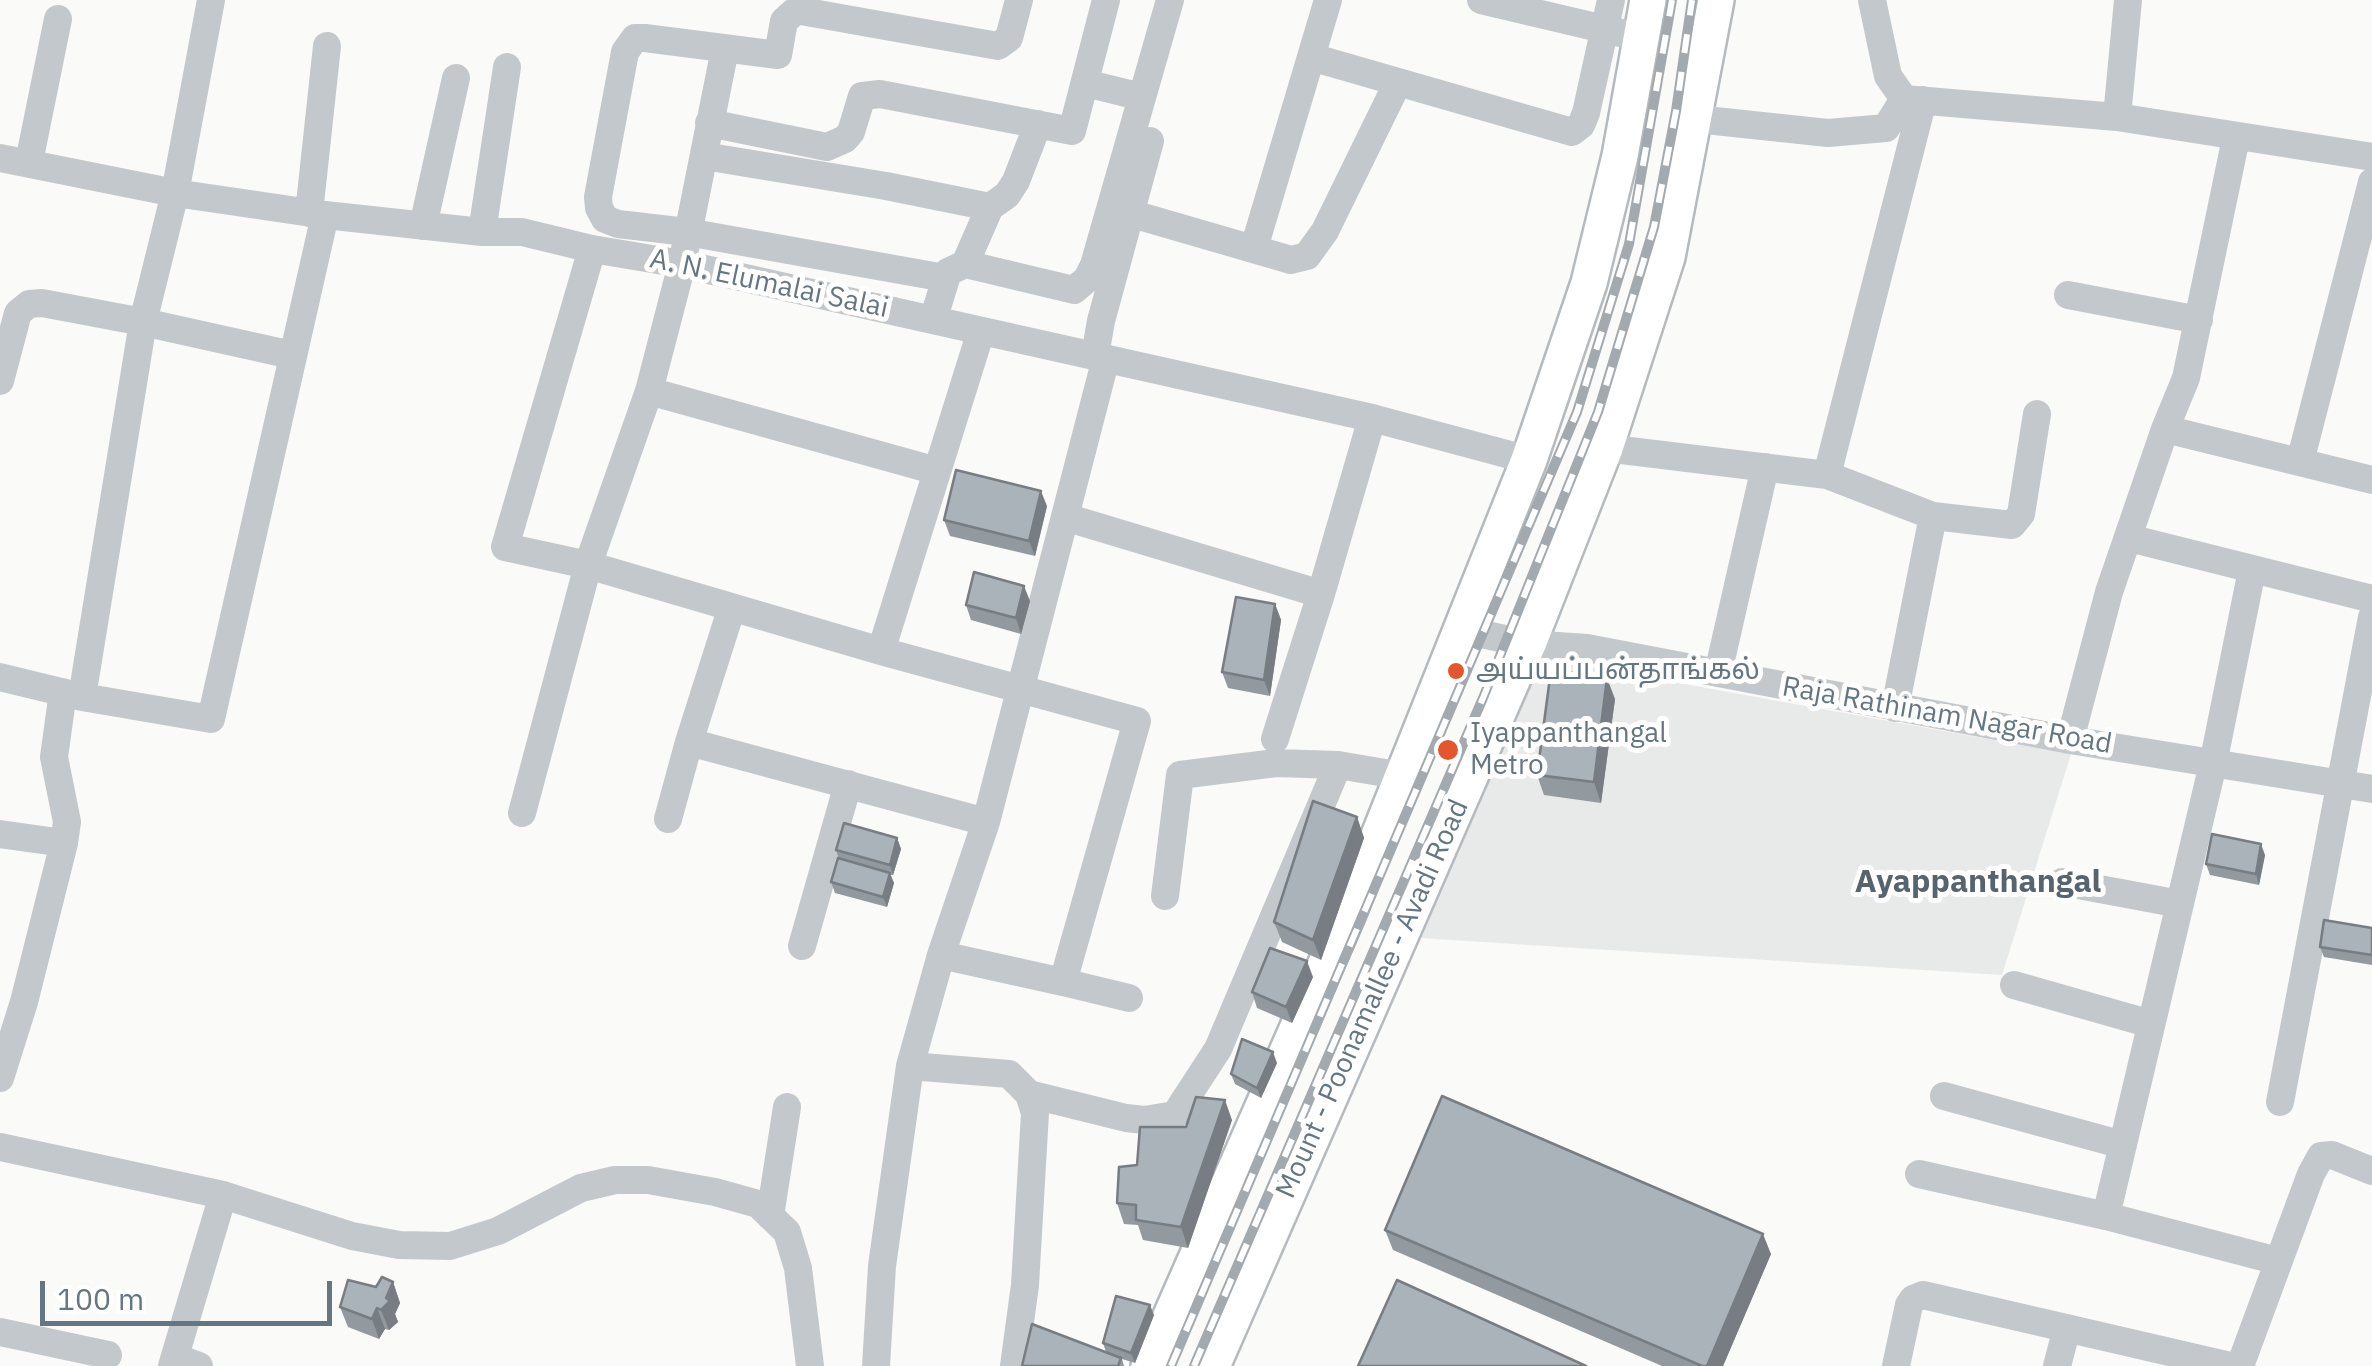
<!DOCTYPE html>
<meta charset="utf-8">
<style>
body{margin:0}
#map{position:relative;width:2372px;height:1366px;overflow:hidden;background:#fafaf8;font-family:"IBM Plex Sans",sans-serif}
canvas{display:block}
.scale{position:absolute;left:40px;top:1281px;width:292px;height:45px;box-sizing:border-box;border:5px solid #657683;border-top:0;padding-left:12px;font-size:30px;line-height:35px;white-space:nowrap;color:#657683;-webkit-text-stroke:8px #fff;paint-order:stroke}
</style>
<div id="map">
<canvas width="2372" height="1366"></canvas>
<div class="scale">100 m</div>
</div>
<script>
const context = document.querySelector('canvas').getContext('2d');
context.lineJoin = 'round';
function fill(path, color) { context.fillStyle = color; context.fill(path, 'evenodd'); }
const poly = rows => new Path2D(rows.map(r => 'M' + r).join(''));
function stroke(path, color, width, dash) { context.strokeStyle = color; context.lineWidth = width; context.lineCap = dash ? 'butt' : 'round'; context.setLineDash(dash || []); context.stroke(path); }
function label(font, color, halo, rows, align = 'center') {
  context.font = font + ' "IBM Plex Sans","Noto Sans Tamil",sans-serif'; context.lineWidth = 10; context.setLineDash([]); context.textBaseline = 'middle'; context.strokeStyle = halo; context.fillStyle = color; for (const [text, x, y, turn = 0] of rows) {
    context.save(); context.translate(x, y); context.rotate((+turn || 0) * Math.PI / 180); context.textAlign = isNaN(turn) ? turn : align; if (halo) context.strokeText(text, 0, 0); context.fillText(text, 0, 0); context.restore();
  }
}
fill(poly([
 [1541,658,2071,754,2002,975,1420,938]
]), '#e8e9e9');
const major = poly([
 [1149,1366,1346,918,1529,460,1589,283,1620,156,1648,0],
 [1212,1366,1528,644,1605,448,1667,257,1716,0]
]);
stroke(major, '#b5babe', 40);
stroke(poly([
 [1481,0,1621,33],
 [1872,0,1888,76,1904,99],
 [1311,57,1572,132,1581,125,1586,113,1611,0],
 [1085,83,1142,97],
 [1904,99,2117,117,2372,157],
 [2117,117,2128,0],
 [1696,119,1828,133,1886,128,1904,99],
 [709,123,827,147,845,139,851,132,862,96,880,94,1072,131,1106,0],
 [704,156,886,186,990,207],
 [0,158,175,193,325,215,482,232,522,232,592,249,682,264,1372,418,1529,460],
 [29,162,58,19],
 [309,213,327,46],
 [1129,213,1291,260,1307,256,1325,231,1398,82],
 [423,226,456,78],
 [482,232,507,67],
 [1254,248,1328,0],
 [592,249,505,547,588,565,881,651,1137,721,1063,982,941,955],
 [965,264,1074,290,1087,279,1094,265,1170,0],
 [945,278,687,232,618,224,605,219,599,208,598,197,625,52,635,38,645,38,778,55,784,21,794,12,801,11,998,46,1009,38,1019,0],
 [2068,295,2199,320],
 [933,320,948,272,965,264,990,207,1007,195,1016,181,1038,124],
 [1095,355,1101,321,1150,141],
 [0,381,18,313,29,304,42,303,143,322,292,355],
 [649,391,937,471],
 [2165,429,2372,480],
 [1605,448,1827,475,1933,516,2012,525,2021,514,2037,414],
 [2300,462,2372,182],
 [1827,475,1923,100],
 [1065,517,1321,594,1372,418],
 [2129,538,2372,599],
 [732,607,689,742,986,822],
 [1463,630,1528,644,1587,648,2070,740,2372,789],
 [881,651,981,331],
 [1718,673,1765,467],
 [0,677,82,697,211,719,325,215],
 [82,697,143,322,175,193,211,0],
 [1895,708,1933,516],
 [1275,739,1321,594],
 [2070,740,2109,592,2165,429,2186,378,2236,138],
 [1338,765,1403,776],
 [522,813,588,565,649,391,682,264,725,49],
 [668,819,689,742],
 [0,834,64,843],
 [2062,882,2180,904],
 [802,946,848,784],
 [1063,982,1129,998],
 [2014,985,2151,1024],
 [910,1066,1009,1074,1029,1094,1035,1113,1025,1285,1014,1366],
 [0,1078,24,1002,64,843,67,822,54,757,63,692],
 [1029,1094,1126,1118,1144,1120,1175,1115,1218,1049,1338,765,1276,763,1180,775,1165,896],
 [1944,1096,2123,1145],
 [2280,1102,2372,617],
 [0,1147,223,1195,172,1366],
 [1919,1174,2106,1216,2278,1261],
 [223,1195,352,1236,399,1245,450,1246,498,1231,581,1188,615,1180,648,1180,715,1192,758,1204,787,1232,798,1268,810,1366],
 [770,1216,787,1107],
 [2106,1216,2213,764,2252,570],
 [0,1332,108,1355],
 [175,1357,199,1366],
 [876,1366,882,1266,910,1066,941,955,986,822,1106,358],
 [1896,1366,1909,1305,1913,1299,1923,1295,2230,1366],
 [2057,1366,2067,1328],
 [2240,1366,2311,1174,2321,1156,2332,1155,2372,1171]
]), '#c3c8cc', 28);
stroke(major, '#fff', 35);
const rail = poly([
 [1171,1366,1577,412,1629,244,1672,0],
 [1194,1366,1483,698,1598,412,1654,227,1676,111,1692,0]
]);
stroke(rail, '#a2aab0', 10);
stroke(rail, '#fff', 6, [19]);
fill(poly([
 [1047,506,1035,556,950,536,944,520],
 [1030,601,1021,634,971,620,966,605],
 [1275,604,1281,620,1270,696,1228,688,1222,672],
 [1615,699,1601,803,1544,795,1537,775],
 [1357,817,1364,838,1321,960,1282,942,1274,922],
 [897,838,901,849,893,875,890,875,894,883,887,907,835,893,831,882,839,859,836,850],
 [2265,855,2259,885,2210,875,2206,864],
 [2372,928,2372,965,2324,957,2320,947],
 [1313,977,1292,1023,1257,1008,1252,992],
 [1277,1063,1261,1098,1235,1084,1231,1074],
 [1232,1120,1188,1248,1143,1240,1138,1225,1124,1224,1117,1203,1137,1165,1186,1127],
 [1385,1230,1771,1254,1723,1366,1662,1366,1393,1250],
 [393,1282,400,1303,395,1314,398,1322,389,1330,385,1329,379,1339,348,1327,340,1307,376,1287],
 [1154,1315,1135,1363,1122,1359,1124,1366,1022,1366,1106,1352,1103,1343]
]), '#929a9f');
fill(poly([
 [1041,491,1047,506,1035,556,1029,541],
 [1024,586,1030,601,1021,634,1016,618],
 [1275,604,1281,620,1270,696,1264,680],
 [1607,678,1615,699,1601,803,1594,782],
 [1357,817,1364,838,1321,960,1313,940],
 [897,838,901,849,893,875,890,865],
 [2261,844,2265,855,2259,885,2256,874],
 [890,873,894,883,887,907,883,897],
 [1307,961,1313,977,1292,1023,1286,1007],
 [1273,1052,1277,1063,1261,1098,1257,1088],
 [1225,1100,1232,1120,1188,1248,1181,1227],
 [1763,1234,1771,1254,1723,1366,1707,1366],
 [393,1282,400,1303,395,1314,398,1322,389,1330,381,1310],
 [1150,1305,1154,1315,1135,1363,1131,1353],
 [377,1308,385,1329,379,1339,372,1319]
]), '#777d82');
const building = poly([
 [956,470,1041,491,1029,541,944,520,956,470],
 [974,572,1024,586,1016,618,966,605,974,572],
 [1236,597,1275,604,1264,680,1222,672,1236,597],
 [1551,670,1607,678,1594,782,1537,775,1551,670],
 [1313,801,1357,817,1313,940,1274,922,1313,801],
 [844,823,897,838,890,865,836,850,844,823],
 [2212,834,2261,844,2256,874,2206,864,2212,834],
 [838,858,890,873,883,897,831,882,838,858],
 [2324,920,2372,928,2372,955,2320,947,2324,920],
 [1270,948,1307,961,1286,1007,1252,992,1270,948],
 [1242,1039,1273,1052,1257,1088,1231,1074,1242,1039],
 [1442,1096,1763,1234,1707,1366,1702,1366,1385,1230,1442,1096],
 [1196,1097,1225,1100,1181,1227,1136,1220,1136,1205,1117,1203,1119,1167,1137,1165,1140,1127,1186,1127,1196,1097],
 [382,1277,393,1282,386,1298,390,1301,381,1310,377,1308,372,1319,340,1307,348,1280,376,1287,382,1277],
 [1397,1280,1586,1366,1358,1366,1397,1280],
 [1116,1296,1150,1305,1131,1353,1103,1343,1116,1296],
 [1032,1324,1121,1358,1118,1366,1022,1366,1032,1324]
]);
fill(building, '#aab3b9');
stroke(building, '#777d82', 2.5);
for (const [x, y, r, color] of [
 [1456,671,10,"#e4572e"],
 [1448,750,12,"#e4572e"]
]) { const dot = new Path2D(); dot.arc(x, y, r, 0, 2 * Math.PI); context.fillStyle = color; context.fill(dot); stroke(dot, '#fff', 4); }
label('28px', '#657683', '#fff', [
 ["A. N. Elumalai Salai",769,284,12],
 ["Raja Rathinam Nagar Road",1947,716,10],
 ["Mount - Poonamallee - Avadi Road",1373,999,-66]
]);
label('28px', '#657683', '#fff', [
 ["அய்யப்பன்தாங்கல்",1476,671],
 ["Iyappanthangal",1470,734],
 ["Metro",1470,766]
], 'left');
label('bold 32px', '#57646e', '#fff', [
 ["Ayappanthangal",1978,883]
]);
</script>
